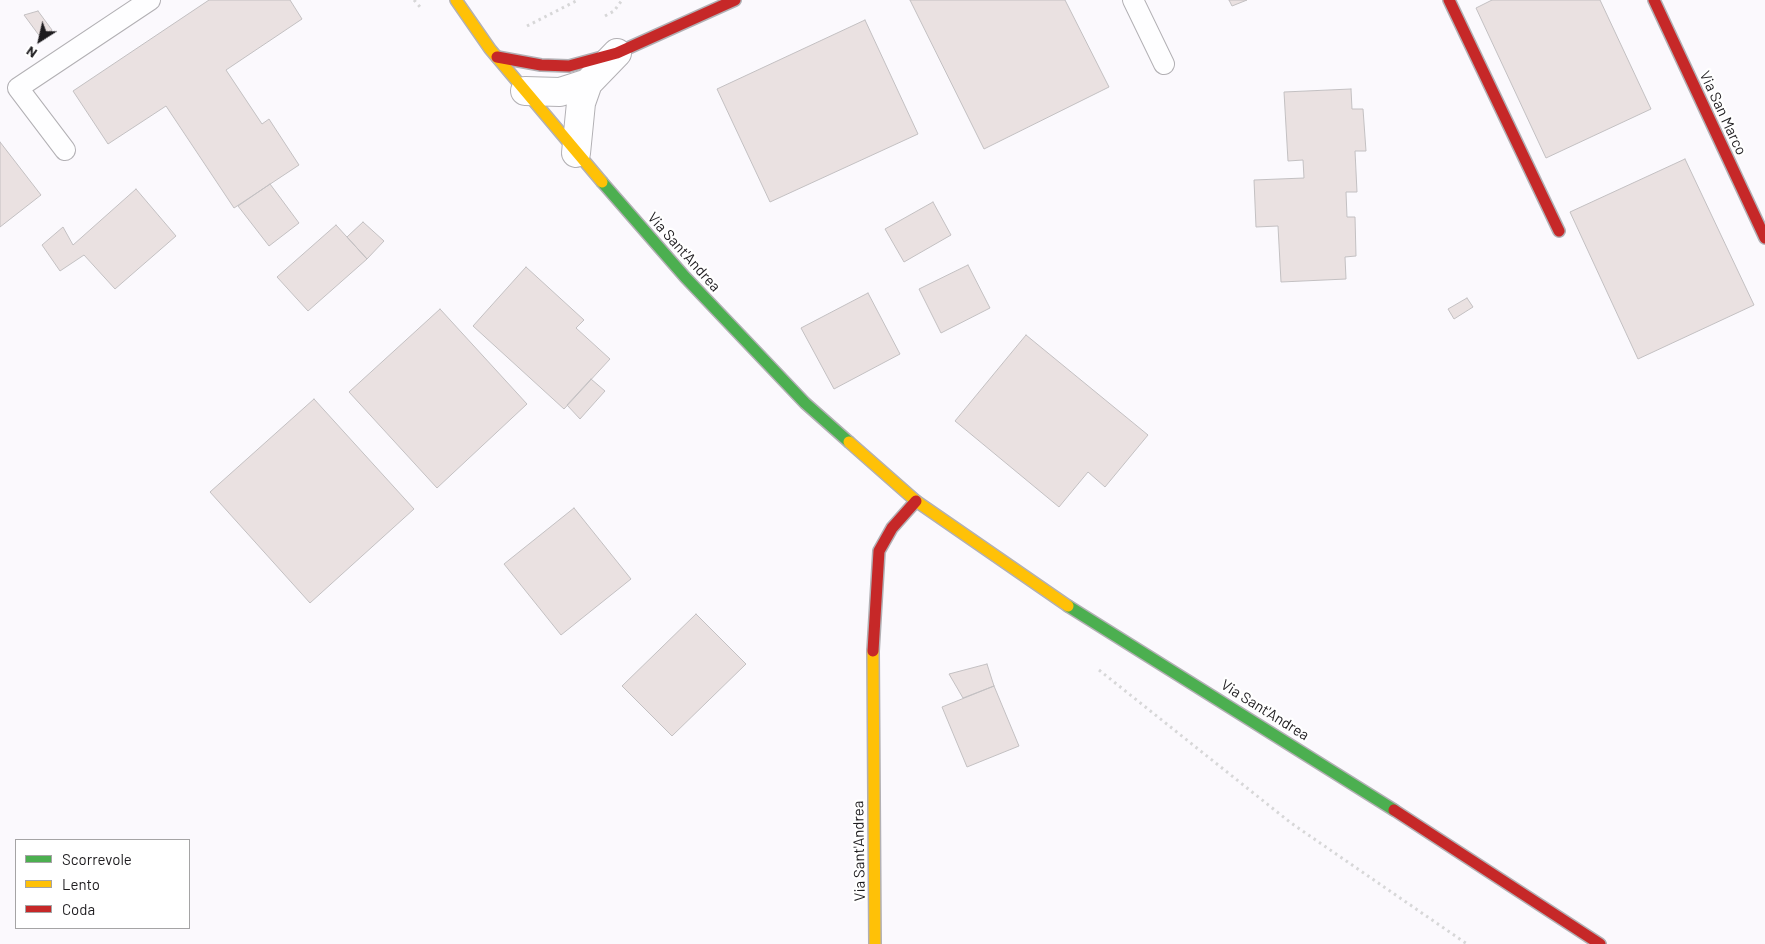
<!DOCTYPE html>
<style>
body{margin:0}
#map{position:relative;width:1765px;height:944px;overflow:hidden;background:#fbf9fd;font-family:Barlow,sans-serif}
canvas{display:block}
.legend{position:absolute;left:15px;top:839px;width:175px;height:90px;box-sizing:border-box;background:#fff;border:1px solid #a5a4a5;margin:0;padding:6px 9px;list-style:none;font-size:15px;color:#1e1c1f}
.legend li{display:flex;align-items:center;gap:10px;height:25px}
.legend b{width:25px;border:1px solid #a5a4a5}
.north{position:absolute;left:15px;top:15px;width:50px;height:50px;-webkit-text-stroke:4px #fff;paint-order:stroke;rotate:215deg;font-size:14px;font-weight:700;line-height:20px;text-align:center;color:#1e1c1f}
.north::after{content:'';display:block;margin:auto;width:18px;height:22px;background:#1e1c1f;clip-path:polygon(50% 0,100% 100%,50% 72%,0 100%)}
</style>
<div id="map">
<canvas width="1765" height="944"></canvas>
<ul class="legend">
<li><b style="height:6px;background:#4caf50"></b>Scorrevole</li>
<li><b style="height:6px;background:#ffc107"></b>Lento</li>
<li><b style="height:6px;background:#c62828"></b>Coda</li>
</ul>
<div class="north">N</div>
</div>
<script>
const context = document.querySelector('canvas').getContext('2d');
context.lineJoin = 'round';
function fill(path, color) { context.fillStyle = color; context.fill(path, 'evenodd'); }
const poly = rows => new Path2D(rows.map(r => 'M' + r).join(''));
function stroke(path, color, width, dash) { context.strokeStyle = color; context.lineWidth = width; context.lineCap = dash ? 'butt' : 'round'; context.setLineDash(dash || []); context.stroke(path); }
function label(font, color, halo, rows, align = 'center') {
  context.font = font + ' Barlow,sans-serif'; context.lineWidth = 4.5; context.setLineDash([]); context.textBaseline = 'middle'; context.strokeStyle = halo; context.fillStyle = color; for (const [text, x, y, turn = 0] of rows) {
    context.save(); context.translate(x, y); context.rotate((+turn || 0) * Math.PI / 180); context.textAlign = isNaN(turn) ? turn : align; if (halo) context.strokeText(text, 0, 0); context.fillText(text, 0, 0); context.restore();
  }
}
const building = poly([
 [209,0,290,0,302,19,226,70,262,124,269,119,299,165,234,208,166,106,108,144,73,91,209,0],
 [910,0,1065,0,1109,87,984,149,910,0],
 [1229,0,1247,0,1232,6,1229,0],
 [1492,0,1600,0,1651,109,1546,158,1476,8,1492,0],
 [38,11,52,30,41,38,24,15,38,11],
 [865,20,918,134,770,202,717,89,865,20],
 [1351,89,1352,109,1363,109,1366,151,1355,151,1357,192,1346,192,1347,217,1355,217,1356,256,1345,257,1346,279,1281,282,1278,226,1256,227,1254,180,1304,178,1303,160,1288,161,1284,92,1351,89],
 [0,142,41,195,0,227,0,142],
 [1685,159,1754,305,1638,359,1570,212,1685,159],
 [270,184,299,223,269,246,238,206,270,184],
 [136,189,176,236,115,289,84,255,60,271,42,245,63,227,73,245,136,189],
 [933,202,951,235,904,262,885,229,933,202],
 [363,222,384,241,367,259,347,237,363,222],
 [336,225,367,259,308,311,277,277,336,225],
 [968,265,990,308,941,333,919,289,968,265],
 [526,267,584,320,576,328,610,359,564,409,473,326,526,267],
 [868,293,900,354,834,389,801,328,868,293],
 [1467,298,1473,307,1454,319,1448,309,1467,298],
 [440,309,527,404,437,488,349,392,440,309],
 [1026,335,1148,435,1105,487,1088,472,1059,507,955,421,1026,335],
 [591,379,605,391,580,419,567,405,591,379],
 [314,399,414,509,310,603,210,492,314,399],
 [574,508,631,579,561,635,504,564,574,508],
 [696,614,746,664,672,736,622,686,696,614],
 [987,664,994,686,963,698,949,674,987,664],
 [994,686,1019,746,967,767,942,707,994,686]
]);
fill(building, '#eae1e1');
stroke(building, '#c3c0c2', 1);
const lane = poly([
 [1133,0,1164,64],
 [65,150,18,88,150,0]
]);
const street = poly([
 [525,91,560,92,588,83],
 [576,153,581,103,588,83,617,53]
]);
const fast = poly([
 [602,182,685,277,805,403,849,442],
 [1068,606,1394,810]
]);
const slow = poly([
 [456,0,490,49,602,182],
 [849,442,916,501,1068,606],
 [873,651,875,944]
]);
const jam = poly([
 [1449,0,1559,231],
 [1654,0,1765,238],
 [497,57,541,65,569,66,617,53,735,0],
 [873,651,879,551,892,528,916,501],
 [1394,810,1600,944]
]);
stroke(lane, '#b2b0b4', 22);
stroke(street, '#b2b0b4', 30);
stroke(fast, '#b2b0b4', 14);
stroke(slow, '#b2b0b4', 14);
stroke(jam, '#b2b0b4', 14);
stroke(poly([
 [414,0,421,8],
 [605,16,614,11,622,0],
 [527,26,578,0],
 [1099,670,1291,823,1467,944]
]), '#d7d7d8', 3, [2.5, 4]);
stroke(lane, '#fefeff', 20);
stroke(street, '#fefeff', 28);
stroke(fast, '#4caf50', 11);
stroke(slow, '#ffc107', 11);
stroke(jam, '#c62828', 11);
label('15px', '#1e1c1f', '#fff', [
 ["Via San Marco",1723,113,65],
 ["Via Sant'Andrea",684,252,48],
 ["Via Sant'Andrea",1265,710,32],
 ["Via Sant'Andrea",859,851,-91]
]);
</script>
